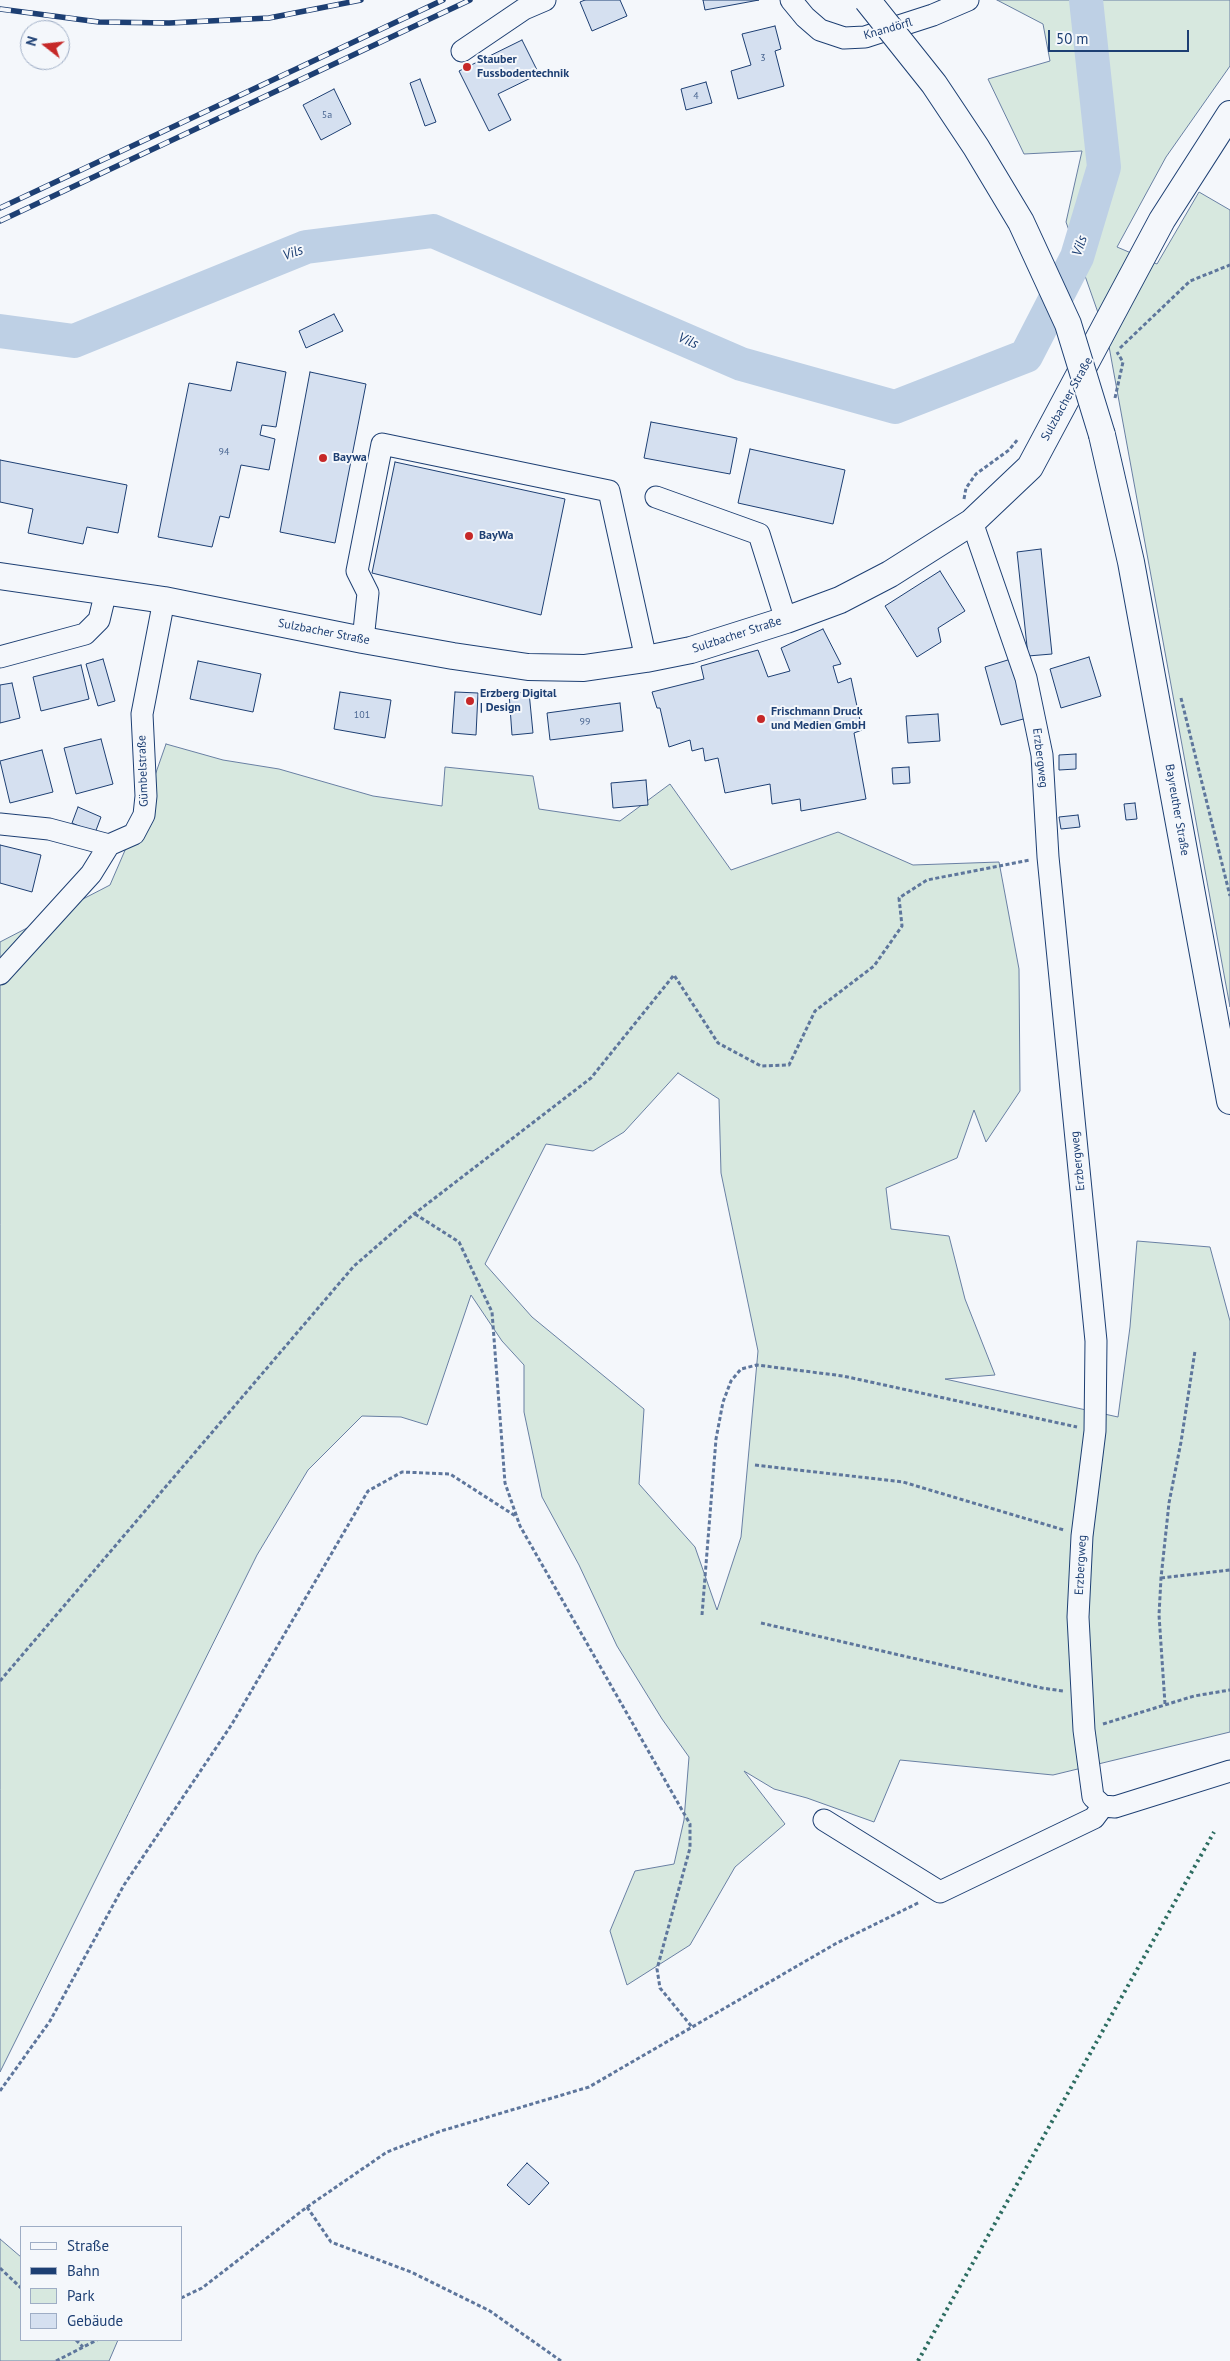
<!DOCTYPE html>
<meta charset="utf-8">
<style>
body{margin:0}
#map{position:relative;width:1230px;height:2361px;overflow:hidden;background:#f4f7fb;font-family:"PT Sans",sans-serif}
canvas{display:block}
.legend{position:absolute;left:20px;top:2226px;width:162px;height:115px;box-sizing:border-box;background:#f4f7fb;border:1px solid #9eadc5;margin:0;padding:6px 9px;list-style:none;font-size:15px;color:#1d3f73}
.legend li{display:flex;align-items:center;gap:10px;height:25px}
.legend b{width:25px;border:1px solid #9eadc5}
.north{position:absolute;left:20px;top:20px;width:50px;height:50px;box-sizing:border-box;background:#f4f7fb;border:1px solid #9eadc5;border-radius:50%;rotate:286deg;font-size:14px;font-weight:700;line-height:20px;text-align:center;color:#1d3f73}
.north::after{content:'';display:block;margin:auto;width:18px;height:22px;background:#c62828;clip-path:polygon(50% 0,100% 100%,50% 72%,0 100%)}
.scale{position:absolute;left:1048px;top:30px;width:141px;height:22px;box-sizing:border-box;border:2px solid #1d3f73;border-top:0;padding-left:6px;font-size:15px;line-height:18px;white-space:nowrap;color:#1d3f73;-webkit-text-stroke:4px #f4f7fb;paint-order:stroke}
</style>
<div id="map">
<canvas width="1230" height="2361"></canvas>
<ul class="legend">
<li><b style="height:6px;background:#f4f7fb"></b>Straße</li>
<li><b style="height:6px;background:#1d3f73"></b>Bahn</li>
<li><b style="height:14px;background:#d7e8df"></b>Park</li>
<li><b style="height:14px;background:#d5e0f0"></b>Gebäude</li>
</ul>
<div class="north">N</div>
<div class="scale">50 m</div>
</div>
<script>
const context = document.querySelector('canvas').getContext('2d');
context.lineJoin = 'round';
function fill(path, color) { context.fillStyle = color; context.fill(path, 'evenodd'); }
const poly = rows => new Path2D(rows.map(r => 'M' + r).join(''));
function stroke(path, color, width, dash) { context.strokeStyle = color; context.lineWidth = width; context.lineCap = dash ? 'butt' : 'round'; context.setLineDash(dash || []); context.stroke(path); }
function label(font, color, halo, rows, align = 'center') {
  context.font = font + ' "PT Sans",sans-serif'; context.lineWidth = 4; context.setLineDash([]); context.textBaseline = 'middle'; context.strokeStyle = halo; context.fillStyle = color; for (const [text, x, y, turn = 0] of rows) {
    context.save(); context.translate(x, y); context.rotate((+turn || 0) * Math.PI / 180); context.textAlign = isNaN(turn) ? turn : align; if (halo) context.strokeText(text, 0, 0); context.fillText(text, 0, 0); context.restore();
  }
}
const green = poly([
 [997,0,1230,0,1230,66,1166,157,1117,247,1157,264,1199,192,1230,210,1230,1007,1108,341,1066,222,1082,151,1024,154,988,79,1050,61,1043,24,997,0],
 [166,744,223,760,279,769,373,796,442,806,445,767,533,776,539,809,620,821,670,784,731,870,838,832,913,865,999,862,1019,969,1020,1091,986,1142,974,1110,957,1158,886,1188,891,1229,949,1236,965,1299,995,1375,945,1379,1118,1417,1130,1327,1137,1241,1210,1247,1230,1321,1230,1732,1053,1775,900,1760,874,1822,807,1798,774,1789,744,1771,785,1824,735,1867,690,1945,627,1985,610,1931,635,1871,674,1864,684,1820,689,1757,662,1719,617,1646,579,1565,542,1497,524,1412,524,1365,502,1341,471,1295,427,1425,401,1417,362,1416,308,1470,257,1555,0,2072,0,942,110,885,145,804,166,744],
 [678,1073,719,1099,721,1173,758,1351,741,1537,717,1610,695,1547,639,1484,644,1409,532,1317,485,1264,546,1144,593,1151,624,1132,678,1073],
 [0,2239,21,2257,21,2340,118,2340,109,2361,0,2361,0,2239]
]);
fill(green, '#d7e8df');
stroke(green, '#687fa3', 1);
stroke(poly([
 [0,331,74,341,306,247,433,231,741,364,895,407,1026,356,1077,257,1104,167,1086,0]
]), '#bed0e5', 34);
const building = poly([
 [585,0,620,0,627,16,592,31,580,2,585,0],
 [703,0,759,0,705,10,703,0],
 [775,26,781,49,775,51,784,86,738,99,731,71,751,65,742,34,775,26],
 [522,40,539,74,498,94,511,120,489,131,459,71,522,40],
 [420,79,436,122,425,126,410,83,420,79],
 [706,82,712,103,686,110,681,89,706,82],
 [334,89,351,124,321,140,303,105,334,89],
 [334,314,343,331,306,348,299,331,334,314],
 [237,362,286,372,276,427,262,425,260,435,275,439,269,470,241,465,229,518,220,516,212,547,158,537,189,383,231,391,237,362],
 [310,372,366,384,335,543,280,532,310,372],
 [651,422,737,438,730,474,644,458,651,422],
 [750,449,845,470,833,524,738,503,750,449],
 [0,460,127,485,118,533,87,527,83,544,28,533,33,509,0,502,0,460],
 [395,462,565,499,541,615,372,573,395,462],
 [1041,549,1052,654,1028,656,1017,552,1041,549],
 [940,571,965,611,938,628,941,642,917,657,885,606,940,571],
 [823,629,841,664,833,666,838,683,851,678,862,730,854,733,866,799,801,811,800,799,772,804,770,784,725,793,718,758,705,761,703,748,692,751,690,740,669,747,660,708,657,708,652,692,704,679,701,666,758,650,768,677,790,671,781,648,823,629],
 [1089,657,1101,696,1061,708,1050,669,1089,657],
 [103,659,115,701,98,706,86,664,103,659],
 [1011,659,1027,718,1001,725,985,667,1011,659],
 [198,661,261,674,253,712,190,699,198,661],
 [81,665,89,699,41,711,33,677,81,665],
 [12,683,20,718,0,723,0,685,12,683],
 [340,692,391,700,385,738,334,729,340,692],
 [455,692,478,693,476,735,452,733,455,692],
 [529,692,533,733,512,735,509,693,529,692],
 [620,703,623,731,550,740,547,713,620,703],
 [938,714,940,741,908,743,906,716,938,714],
 [101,739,113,784,76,794,64,748,101,739],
 [42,750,53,792,10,803,0,761,42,750],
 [1076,754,1076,769,1059,770,1059,755,1076,754],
 [909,767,910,783,893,784,892,768,909,767],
 [646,780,648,805,613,808,611,783,646,780],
 [1135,803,1137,819,1126,820,1124,804,1135,803],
 [78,807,101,817,95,833,72,823,78,807],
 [1078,815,1080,827,1061,829,1059,817,1078,815],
 [0,845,41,855,32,892,0,883,0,845],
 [527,2163,549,2183,529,2205,507,2185,527,2163]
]);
fill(building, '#d5e0f0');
stroke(building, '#1d3f73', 1);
const minor = poly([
 [791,0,805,17,820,30,844,38,865,37,933,15,968,0],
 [462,51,524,9,545,0],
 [656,497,759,534,786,620],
 [972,522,1026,678,1042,755,1048,857,1096,1341,1095,1431,1082,1536,1078,1617,1084,1730,1093,1797,1103,1806],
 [363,640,368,593,357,571,382,444,609,491,646,659],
 [0,657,85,634,99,620,106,591],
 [0,824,49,829,109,845,134,834,144,815,146,796,142,714,164,600],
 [0,974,91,874,109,845],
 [1103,1806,1115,1807,1230,1771],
 [824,1820,940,1892,1094,1818,1103,1806]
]);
const major = poly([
 [1102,435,1131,562,1230,1101],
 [0,576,164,600,363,640,453,656,528,667,584,668,646,659,691,650,786,620,840,600,890,574,972,522,1030,467,1162,220,1230,114]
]);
stroke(minor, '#1d3f73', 23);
stroke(major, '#1d3f73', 28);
stroke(poly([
 [1120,348,1190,281,1230,265],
 [1115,398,1123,362,1117,352],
 [964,499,966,488,976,474,1009,450,1018,439],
 [1181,698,1230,896],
 [415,1214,459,1242,492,1312,505,1483,520,1526,690,1824,690,1848,657,1969,660,1988,692,2027],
 [755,1465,903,1482,1064,1530],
 [1161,1578,1230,1570],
 [702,1615,716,1439,723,1402,731,1381,741,1369,757,1365,843,1376,1077,1427],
 [761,1623,1042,1688,1063,1691],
 [0,1681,354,1266,414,1214,591,1078,674,975,718,1043,761,1066,789,1065,815,1011,874,966,902,926,899,898,927,880,1030,860],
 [1165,1704,1159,1615,1161,1578,1169,1503,1181,1442,1195,1351],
 [1103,1724,1194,1696,1230,1690],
 [0,2091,50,2021,124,1885,232,1724,368,1491,402,1472,450,1474,517,1517],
 [307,2207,331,2242,411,2272,490,2311,561,2361],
 [0,2268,21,2288],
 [181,2298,202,2288,307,2207,387,2152,441,2131,589,2087,835,1944,920,1902],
 [76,2340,83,2347],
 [56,2361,97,2340]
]), '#5e769c', 3, [4, 2.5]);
stroke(minor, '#f4f7fb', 21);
stroke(major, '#f4f7fb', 26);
const rail = poly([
 [0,9,99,22,169,23,269,18,361,0],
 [0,208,443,0],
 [0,221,470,0]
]);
stroke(rail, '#1d3f73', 5.5);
stroke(rail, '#f4f7fb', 4, [11]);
const majorBridge = poly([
 [867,0,934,84,976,147,1021,222,1068,324,1102,435]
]);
stroke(majorBridge, '#1d3f73', 28, []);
stroke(majorBridge, '#f4f7fb', 26);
stroke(poly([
 [918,2361,1214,1832]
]), '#2c6c60', 4, [2.5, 4]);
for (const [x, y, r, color] of [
 [467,67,5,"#c62828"],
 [323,458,5,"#c62828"],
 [469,536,5,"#c62828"],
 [470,701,5,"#c62828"],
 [761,719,5,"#c62828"]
]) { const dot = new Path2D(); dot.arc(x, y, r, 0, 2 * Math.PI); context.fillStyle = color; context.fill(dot); stroke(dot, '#f4f7fb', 2); }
label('10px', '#4b6792', null, [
 ["3",763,58],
 ["4",696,96],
 ["5a",327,115],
 ["94",224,452],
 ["101",362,715],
 ["99",585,722]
]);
label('12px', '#1d3f73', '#f4f7fb', [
 ["Knandörfl",888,29,-16],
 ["Sulzbacher Straße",1067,399,-61],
 ["Sulzbacher Straße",324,632,11],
 ["Sulzbacher Straße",737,635,-18],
 ["Erzbergweg",1040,758,83],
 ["Gümbelstraße",143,771,-92],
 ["Bayreuther Straße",1177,810,80],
 ["Erzbergweg",1078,1161,-96],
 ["Erzbergweg",1081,1565,-87]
]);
label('bold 12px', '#1d3f73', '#f4f7fb', [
 ["Stauber",477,60],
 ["Fussbodentechnik",477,74],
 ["Baywa",333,458],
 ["BayWa",479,536],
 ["Erzberg Digital",480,694],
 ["| Design",480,708],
 ["Frischmann Druck",771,712],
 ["und Medien GmbH",771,726]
], 'left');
label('italic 14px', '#1d3f73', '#f4f7fb', [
 ["Vils",1080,246,-71],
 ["Vils",293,253,-20],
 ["Vils",688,341,23]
]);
</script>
